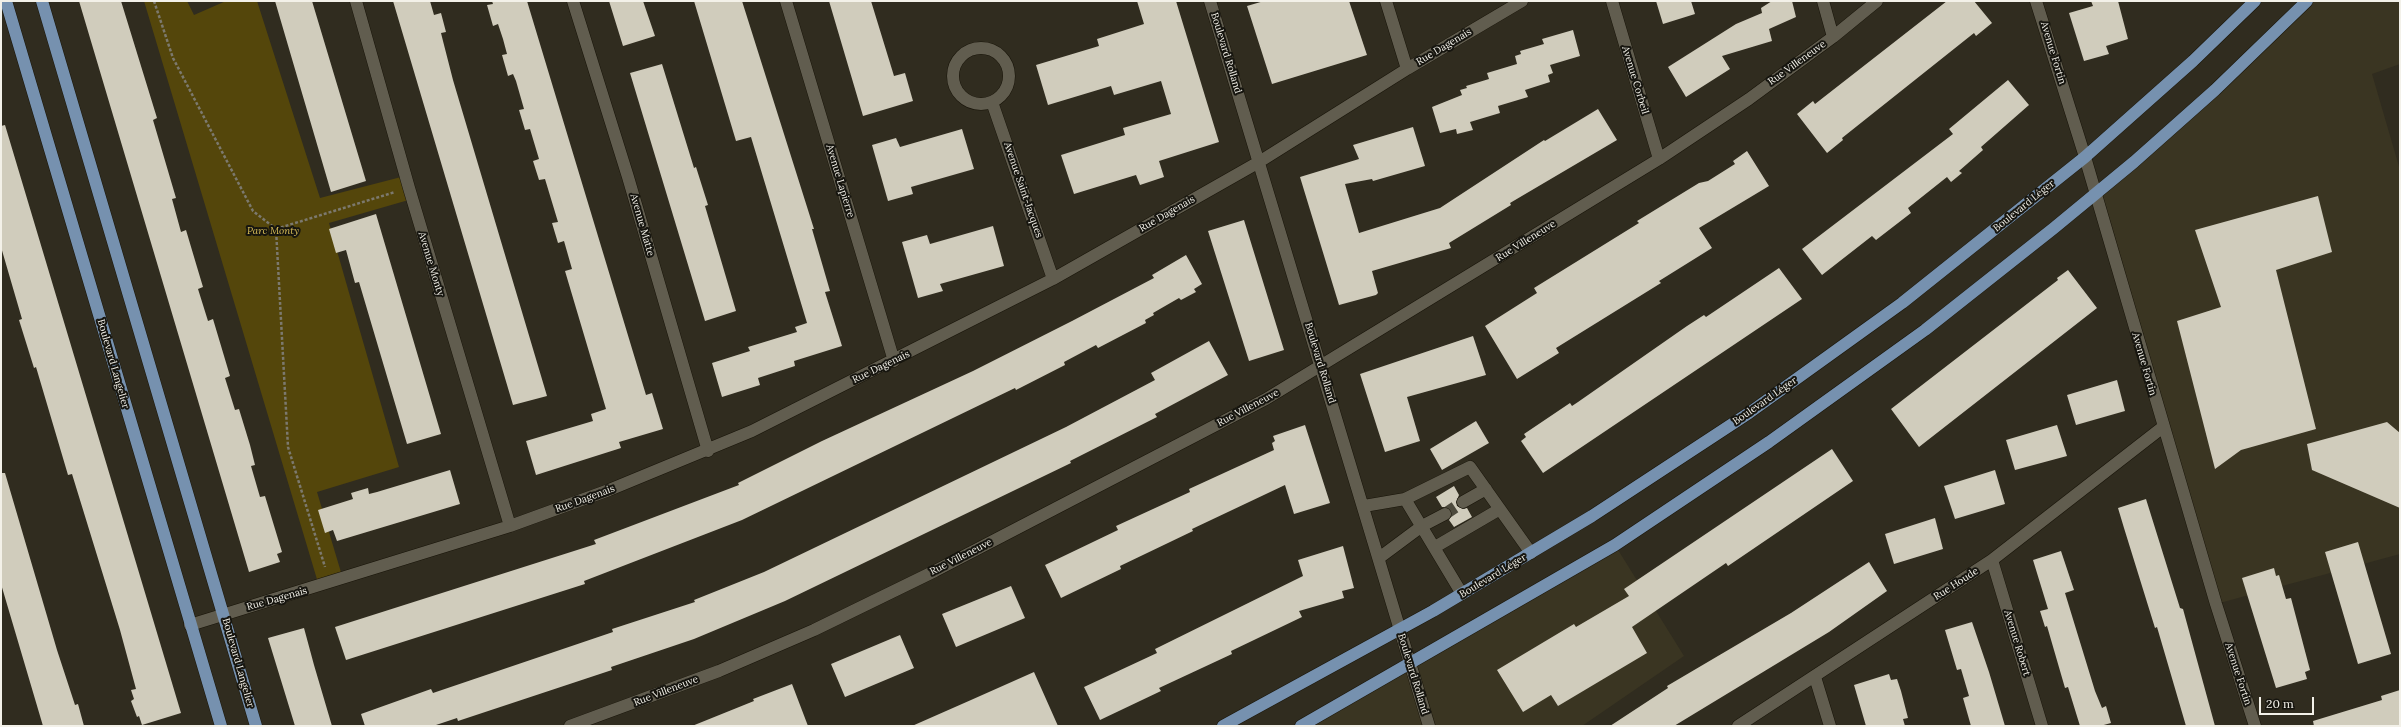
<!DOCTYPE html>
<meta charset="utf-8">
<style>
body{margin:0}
#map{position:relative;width:2401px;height:727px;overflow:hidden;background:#302c1f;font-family:Lora,serif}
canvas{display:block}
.frame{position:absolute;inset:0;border:2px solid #f3f1e9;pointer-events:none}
.scale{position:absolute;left:2259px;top:697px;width:55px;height:18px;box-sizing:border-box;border:2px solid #f3f1e9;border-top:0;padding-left:5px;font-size:12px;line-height:14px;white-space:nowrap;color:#f3f1e9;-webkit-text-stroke:3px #16150f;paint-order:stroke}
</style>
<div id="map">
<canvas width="2401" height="727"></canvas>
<div class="frame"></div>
<div class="scale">20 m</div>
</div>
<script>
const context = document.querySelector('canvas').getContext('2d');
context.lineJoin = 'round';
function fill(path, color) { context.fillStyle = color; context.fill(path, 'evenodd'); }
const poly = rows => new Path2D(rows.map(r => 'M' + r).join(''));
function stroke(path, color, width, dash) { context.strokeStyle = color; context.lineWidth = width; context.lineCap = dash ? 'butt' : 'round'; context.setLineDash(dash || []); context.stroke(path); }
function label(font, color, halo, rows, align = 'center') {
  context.font = font + ' Lora,serif'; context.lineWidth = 4; context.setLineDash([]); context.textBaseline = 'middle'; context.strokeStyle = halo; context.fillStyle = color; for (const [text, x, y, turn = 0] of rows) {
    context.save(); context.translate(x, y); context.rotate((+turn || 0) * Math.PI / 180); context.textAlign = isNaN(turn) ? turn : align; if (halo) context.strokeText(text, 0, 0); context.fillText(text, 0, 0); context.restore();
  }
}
fill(poly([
 [2306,1,2400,1,2400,64,2372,74,2400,170,2400,554,2216,604,2095,194],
 [1615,545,1684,656,1582,726,1295,726,1376,685]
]), '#3a3522');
fill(poly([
 [144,1,187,1,194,15,226,1,257,1,320,198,405,176,412,199,329,223,399,467,317,492,343,579,319,586]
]), '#54460b');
fill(poly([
 [79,1,121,1,157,118,153,120,176,198,172,199,181,232,186,230,197,267,203,287,198,289,208,321,213,319,230,376,225,378,235,410,239,409,250,445,255,465,251,466,260,497,265,496,282,552,277,554,280,562,249,572],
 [275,1,312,1,366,181,331,192],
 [393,1,430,1,434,15,441,13,446,32,441,33,443,41,453,80,547,396,513,405],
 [492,1,527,1,646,395,652,393,663,429,619,442,621,448,536,475,526,441,593,421,591,414,606,409,565,271,572,269,564,241,558,243,552,223,558,222,545,179,539,180,533,161,539,159,530,129,525,130,519,110,524,109,516,81,513,74,508,76,502,55,507,54,503,39,498,24,493,26,487,5,493,4],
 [609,1,643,1,655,36,623,46],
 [694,1,742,1,814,229,812,229,830,291,825,292,842,346,794,361,795,366,758,378,760,385,722,397,712,363,750,351,748,347,797,332,795,327,807,323,751,137,736,141],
 [829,1,871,1,894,76,905,73,913,101,863,116],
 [1137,1,1176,1,1219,142,1159,161,1164,177,1140,185,1136,175,1074,194,1061,155,1125,135,1123,128,1171,114,1161,81,1114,95,1111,86,1048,105,1036,65,1099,46,1097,39,1144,24],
 [1264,1,1349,1,1367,55,1272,84,1247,6],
 [1656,1,1691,1,1695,14,1663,24],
 [1772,1,1792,1,1796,17,1769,29,1772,41,1722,56,1730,69,1686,97,1668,67,1736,24,1762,13,1761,8],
 [1947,1,1974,1,1992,23,1976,36,1974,33,1842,138,1843,140,1827,153,1797,114,1813,101,1815,104],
 [2091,1,2118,1,2128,39,2106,46,2109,54,2084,61,2069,13,2093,6],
 [1573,30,1580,56,1550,65,1553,73,1548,75,1550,82,1525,90,1528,97,1498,106,1500,113,1470,122,1473,130,1457,134,1456,129,1440,133,1432,107,1462,95,1460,90,1467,88,1466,86,1489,79,1487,73,1517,64,1515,56,1521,54,1520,51,1544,44,1542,39],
 [662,64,694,168,696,167,708,205,705,206,736,311,705,321,630,73],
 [2008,80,2029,105,1981,147,1983,150,1959,171,1962,173,1951,182,1947,177,1908,208,1911,213,1876,240,1872,236,1822,275,1802,249,1953,134,1949,129],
 [1598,109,1617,140,1510,203,1511,205,1449,243,1451,248,1372,271,1378,293,1376,295,1339,305,1300,177,1359,159,1353,145,1413,127,1425,166,1373,181,1372,179,1345,184,1359,233,1440,208,1544,140,1545,141],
 [5,125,181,713,142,725,139,716,137,717,131,701,134,699,131,690,136,689,120,630,72,474,68,475,36,367,34,368,19,320,22,319,1,247,1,126],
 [962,129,974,169,911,187,913,194,888,201,872,145,896,138,900,147],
 [1747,151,1769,186,1699,228,1712,248,1659,281,1661,283,1556,348,1559,353,1517,379,1485,326,1537,293,1534,288,1639,223,1637,221,1699,183,1708,181,1735,164,1733,161],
 [2318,196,2332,252,2276,270,2316,429,2241,450,2215,469,2177,321,2221,307,2195,230],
 [376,214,441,434,407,444,359,282,355,283,346,250,336,253,329,229],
 [1244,220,1284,350,1249,361,1208,231],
 [993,226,1004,266,940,284,943,291,918,298,902,242,927,235,930,244],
 [1186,255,1202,284,1194,289,1196,292,1181,300,1179,298,1153,313,1154,315,1145,320,1146,323,1098,348,1096,345,1064,362,1065,365,1016,390,1015,388,742,520,584,581,585,584,346,660,335,627,596,544,594,540,739,485,738,483,822,441,973,371,1072,321,1154,278,1152,275],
 [1779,268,1802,299,1543,473,1521,441,1526,437,1524,434,1570,403,1572,406,1578,402,1687,326,1704,315,1706,317],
 [2068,270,2097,308,1919,447,1891,409,2058,280,2057,278],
 [1473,336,1486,375,1407,397,1420,441,1385,452,1360,374],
 [1209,341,1228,375,1155,414,1157,417,1070,461,1071,463,785,601,694,639,611,667,612,670,458,721,457,718,433,726,365,726,361,714,431,689,433,693,613,632,612,629,695,602,694,600,764,572,1066,427,1155,380,1151,373],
 [2117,380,2125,411,2076,425,2067,395],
 [1476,421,1489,443,1442,470,1430,449],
 [2387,422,2400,433,2400,508,2312,470,2307,444],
 [1305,425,1330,503,1294,514,1285,485,1192,529,1193,531,1120,566,1121,569,1061,598,1045,565,1118,530,1116,526,1190,492,1189,489,1274,450,1272,443,1275,441,1273,436],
 [2057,425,2067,456,2015,470,2006,440],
 [1832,449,1853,481,1728,566,1726,563,1632,627,1647,653,1558,706,1551,695,1523,712,1497,670,1574,624,1576,627,1629,596,1624,589],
 [450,470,460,504,337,541,333,530,325,533,318,510,353,499,351,493,368,488,369,494,377,492],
 [1995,470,2005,504,1955,519,1944,486],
 [1,473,5,473,57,650,75,705,78,704,84,726,43,726,1,584],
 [1454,486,1459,495,1456,502,1457,506,1463,509,1467,508,1472,517,1454,527,1449,520,1452,515,1451,510,1446,507,1442,507,1436,497],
 [2146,499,2180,608,2183,609,2215,726,2186,726,2157,627,2155,628,2124,528,2118,508],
 [1935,518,1943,549,1894,564,1885,534],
 [2358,542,2391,654,2358,664,2325,552],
 [1343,546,1354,588,1342,591,1344,598,1299,611,1302,617,1231,651,1232,654,1159,688,1161,691,1100,720,1084,687,1157,653,1155,649,1303,576,1298,560],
 [2061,551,2074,590,2065,593,2095,691,2102,708,2106,706,2111,723,2100,726,2080,726,2068,687,2065,688,2047,626,2045,627,2040,611,2048,609,2033,560],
 [1869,562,1887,591,1829,632,1674,726,1610,726,1668,688,1667,686,1791,613],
 [2274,568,2276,576,2279,575,2286,599,2291,598,2310,670,2305,672,2307,679,2276,688,2242,578],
 [1011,586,1025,618,956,647,942,614],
 [1972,622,1989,672,2005,726,1971,726,1963,698,1969,696,1961,669,1957,670,1945,630],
 [304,628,314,665,332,726,295,726,268,638],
 [900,635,914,668,845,697,831,664],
 [1034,672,1058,726,912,726,971,700],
 [1889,674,1891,680,1897,679,1901,691,1908,718,1903,719,1905,726,1866,726,1854,685],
 [792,684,808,726,692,726,754,701,753,699],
 [2400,690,2400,726,2314,726,2313,721,2382,700,2381,696]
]), '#d0ccbc');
stroke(poly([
 [1445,514,1463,502]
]), '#4d4a3d', 12, [12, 6]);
const minor = poly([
 [356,1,409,188,510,526],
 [573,1,628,177,708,451],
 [786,1,894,361],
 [1210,1,1429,726],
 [1386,1,1407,69],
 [1612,1,1659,159],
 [1823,1,1833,37],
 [2036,1,2085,157,2216,604,2255,726],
 '953 76a28 28 0 1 1 56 0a28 28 0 1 1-56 0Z',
 [992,102,1053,279],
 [1463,502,1486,489],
 [1364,506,1405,499],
 [1435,547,1500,509],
 [1379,558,1422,526,1445,514],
 [1992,560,2042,726],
 [1462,594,1405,499,1470,467,1531,553],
 [190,625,510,526,609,490,752,431,1053,279,1259,162,1407,69,1522,1],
 [1815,677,1830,726],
 [570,726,719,671,814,630,935,571,1266,399,1659,159,1749,99,1833,37,1877,1],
 [1738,726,1992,560,2163,427]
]);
const major = poly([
 [6,1,221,726],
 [42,1,256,726],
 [1223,726,1433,611,1592,516,1749,413,1902,303,2085,157,2193,61,2255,1],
 [1301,726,1615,545,1769,442,1925,330,2054,228,2134,162,2215,90,2307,1]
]);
stroke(minor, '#181409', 13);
stroke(major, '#181409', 13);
stroke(poly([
 [154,1,173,58,253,211,276,229,288,447,325,567],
 [276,229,395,192]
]), '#7c796e', 2.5, [3, 2]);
stroke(minor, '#615d4f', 12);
stroke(major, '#7691af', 12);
label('10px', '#f3f1e9', '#16150f', [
 ["Rue Dagenais",1444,47,-31],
 ["Boulevard Rolland",1226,53,73],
 ["Avenue Fortin",2053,53,73],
 ["Rue Villeneuve",1797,63,-36],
 ["Avenue Corbeil",1635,80,73],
 ["Avenue Lapierre",840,181,73],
 ["Avenue Saint-Jacques",1023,190,71],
 ["Boulevard Léger",2024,206,-39],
 ["Rue Dagenais",1167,214,-30],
 ["Avenue Matte",642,225,74],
 ["Rue Villeneuve",1526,241,-32],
 ["Avenue Monty",431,264,73],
 ["Boulevard Rolland",1320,363,73],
 ["Boulevard Langelier",113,364,74],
 ["Avenue Fortin",2144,364,74],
 ["Rue Dagenais",881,367,-26],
 ["Boulevard Léger",1765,401,-35],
 ["Rue Villeneuve",1248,408,-28],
 ["Rue Dagenais",585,499,-20],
 ["Rue Villeneuve",961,557,-27],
 ["Boulevard Léger",1493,576,-31],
 ["Rue Houde",1956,584,-33],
 ["Rue Dagenais",277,599,-16],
 ["Avenue Robert",2017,643,73],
 ["Boulevard Langelier",238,663,74],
 ["Boulevard Rolland",1413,674,73],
 ["Avenue Fortin",2238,674,72],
 ["Rue Villeneuve",666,691,-21]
]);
label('italic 10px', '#dabf59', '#16150f', [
 ["Parc Monty",273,231]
]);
</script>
